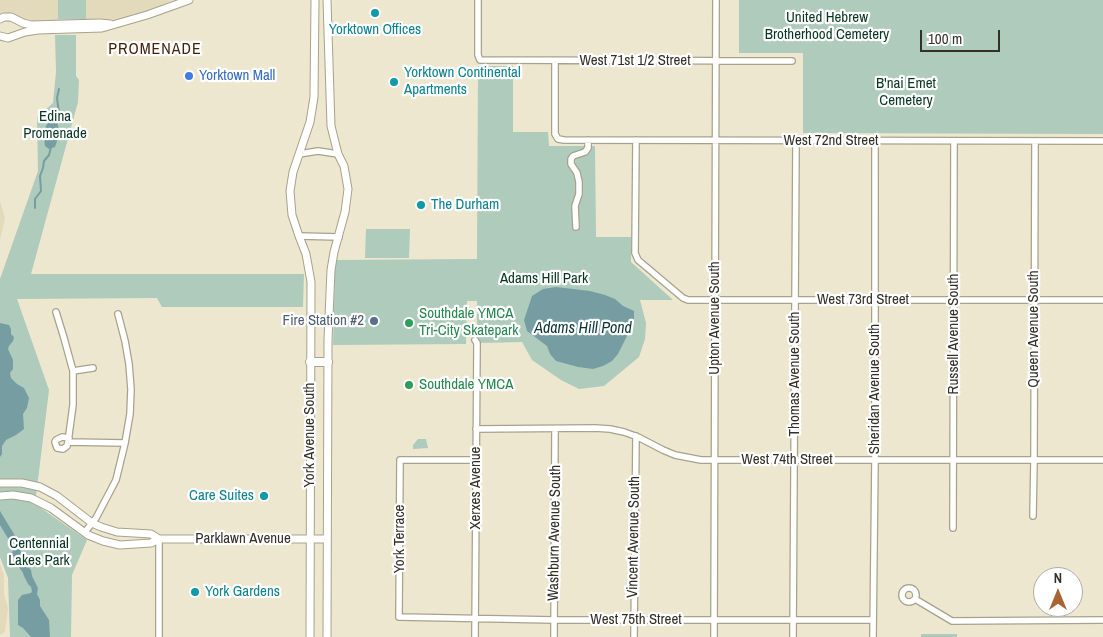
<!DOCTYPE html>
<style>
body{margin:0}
#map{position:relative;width:1103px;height:637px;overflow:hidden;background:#eee7cf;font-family:"Archivo Narrow",sans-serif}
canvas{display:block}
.north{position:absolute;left:1033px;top:567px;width:50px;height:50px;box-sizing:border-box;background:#fff;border:1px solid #adaca9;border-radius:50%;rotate:0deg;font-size:14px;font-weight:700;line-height:20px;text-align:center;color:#333027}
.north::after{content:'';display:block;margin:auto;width:18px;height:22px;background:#a86533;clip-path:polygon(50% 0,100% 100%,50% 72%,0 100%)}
.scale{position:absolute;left:920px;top:30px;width:80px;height:22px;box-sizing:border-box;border:2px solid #333027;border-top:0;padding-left:6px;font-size:15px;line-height:18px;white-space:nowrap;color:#333027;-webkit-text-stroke:4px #fff;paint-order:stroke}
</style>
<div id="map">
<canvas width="1103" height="637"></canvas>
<div class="north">N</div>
<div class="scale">100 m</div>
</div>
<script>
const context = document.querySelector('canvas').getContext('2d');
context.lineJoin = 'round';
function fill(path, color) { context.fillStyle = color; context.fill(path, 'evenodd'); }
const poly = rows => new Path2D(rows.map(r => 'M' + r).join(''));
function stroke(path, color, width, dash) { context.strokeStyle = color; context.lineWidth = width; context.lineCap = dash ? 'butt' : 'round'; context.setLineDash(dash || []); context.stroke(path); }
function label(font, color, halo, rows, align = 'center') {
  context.font = font + ' "Archivo Narrow",sans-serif'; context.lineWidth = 4.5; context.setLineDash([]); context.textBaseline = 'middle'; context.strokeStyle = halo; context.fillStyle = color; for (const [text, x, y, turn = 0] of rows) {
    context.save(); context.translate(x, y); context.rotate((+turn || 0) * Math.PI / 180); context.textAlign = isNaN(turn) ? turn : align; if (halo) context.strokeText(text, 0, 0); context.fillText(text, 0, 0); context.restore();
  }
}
fill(poly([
 [0,0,173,0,142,13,118,19,98,22,0,22],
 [0,201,5,218,0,240],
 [0,564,4,575,4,594,8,608,5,632,0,635]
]), '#e3dabb');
fill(poly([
 [58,0,86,0,86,19,58,19],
 [739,0,1103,0,1103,134,803,133,803,53,739,53],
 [55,35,76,35,76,76,79,80,78,102,31,274,304,274,303,307,162,307,157,298,17,299,49,390,35,504,87,540,72,575,71,637,10,637,8,578,0,557,0,279,38,171,37,117,53,103,56,72],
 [478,66,513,66,513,132,548,132,549,146,595,146,596,237,631,237,631,262,673,300,640,300,646,323,645,339,639,357,604,386,579,389,561,380,532,360,522,342,477,343,477,301,467,301,466,344,333,345,335,269,337,260,477,259],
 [366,229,410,229,409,258,365,258],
 [418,439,426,439,428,448,413,449,413,445],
 [921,634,957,634,957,637,921,637]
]), '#aecbbb');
fill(poly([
 [51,119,56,120,57,121,59,132,58,138,55,147,49,149,45,146,44,136,46,126],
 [556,287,590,291,605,295,615,299,623,306,634,311,634,318,628,334,618,354,612,361,603,366,593,369,578,367,556,361,550,354,547,346,527,331,524,320,532,296,543,289],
 [0,323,9,325,11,329,11,334,14,337,13,341,9,346,8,349,13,360,13,369,10,373,11,378,17,384,24,388,29,398,27,408,23,414,24,429,16,435,6,440,2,446,2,454,0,457],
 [0,511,17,539,23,559,26,564,31,570,32,576,38,588,37,594,40,600,40,606,49,620,50,637,31,637,23,628,18,625,18,600,22,595,31,593,32,591,31,587,28,584,24,576,23,573,17,564,17,560,13,556,12,553,14,549,9,540,0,525]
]), '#769ea2');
stroke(poly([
 [55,120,59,113,57,98,59,89],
 [35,208,35,199,41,191,40,176,43,168,44,161,49,155,51,147]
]), '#769ea2', 2);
const minor = poly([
 [478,0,478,55,480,60,792,61],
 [555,61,555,134,558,139,564,140,1103,141],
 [636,140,635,253,638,260,683,298,688,300,1103,300],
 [299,154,318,151,338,154],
 [576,227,575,206,579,194,579,182,577,173,571,164,571,159,573,156,585,152,588,148,588,140],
 [299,236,339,237],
 [56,312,64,338,73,371,73,405,68,442,67,446,63,449,57,448,55,442,56,440,62,437,69,438],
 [73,371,93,368],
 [476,429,595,428,610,429,624,432,638,437,663,450,675,455,701,460,1103,460],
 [68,442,125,443],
 [476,460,400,460,399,617,554,620,873,620],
 [1033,516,1034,460,1035,142],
 [953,528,954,141],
 [85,532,96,518,116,480,125,443,130,414,131,389,129,364,125,341,118,314],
 '902 595a7 7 0 1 1 14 0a7 7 0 1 1-14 0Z',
 [915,599,952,621,1103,620],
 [159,637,159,539],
 [475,637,477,346,477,343,475,340],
 [554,637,555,429],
 [634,637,636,436],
 [714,637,716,0],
 [793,637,796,141],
 [873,637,875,460,875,141]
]);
const tertiary = poly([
 [0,19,4,17,11,17,23,23,31,25,100,23,110,24],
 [0,36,8,38,25,32,38,30,102,28,147,15,189,0],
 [0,483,22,483,40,487,57,496,92,523,101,527,117,532,151,534,159,539],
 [0,496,13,495,31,498,51,508,88,535,103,541,120,545,151,543,159,539,327,539],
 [310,637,311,282,306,254,299,236,292,215,290,191,293,172,310,122,314,97,315,0],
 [327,637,328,340,331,270,334,252,345,212,348,189,344,166,338,154,331,126,327,0]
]);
const secondary = poly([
 [310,362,328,362]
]);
stroke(minor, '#a8a28b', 8);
stroke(tertiary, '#a8a28b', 9);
stroke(secondary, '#a8a28b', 10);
stroke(minor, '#fff', 5.5);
stroke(tertiary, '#fff', 7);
stroke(secondary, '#fff', 8);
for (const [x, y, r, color] of [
 [375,13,5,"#0f9aa8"],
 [189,76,5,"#3f7fe0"],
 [394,82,5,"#0f9aa8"],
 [421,205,5,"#0f9aa8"],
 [374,321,5,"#5c6f8a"],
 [409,323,5,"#2e9e5b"],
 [409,385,5,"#2e9e5b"],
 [264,496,5,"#0f9aa8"],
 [195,592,5,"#0f9aa8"]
]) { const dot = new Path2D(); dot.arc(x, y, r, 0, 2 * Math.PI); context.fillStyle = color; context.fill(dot); stroke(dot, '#fff', 2); }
label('15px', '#093623', '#fff', [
 ["United Hebrew",827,18],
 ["Brotherhood Cemetery",827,35],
 ["B'nai Emet",906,84],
 ["Cemetery",906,101],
 ["Edina",55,117],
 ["Promenade",55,134],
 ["Adams Hill Park",544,279],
 ["Centennial",39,544],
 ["Lakes Park",39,561]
]);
label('15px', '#0d838f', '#fff', [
 ["Yorktown Offices",375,30,"center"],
 ["Yorktown Continental",404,73],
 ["Apartments",404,90],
 ["The Durham",431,205],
 ["Care Suites",254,496,"right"],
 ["York Gardens",205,592]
], 'left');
label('15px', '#333027', '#fff', [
 ["West 71st 1/2 Street",635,61],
 ["West 72nd Street",831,141],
 ["West 73rd Street",863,300],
 ["Upton Avenue South",715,318,-90],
 ["Queen Avenue South",1034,329,-90],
 ["Russell Avenue South",954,334,-90],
 ["Thomas Avenue South",795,374,-90],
 ["Sheridan Avenue South",875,389,-90],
 ["York Avenue South",310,435,-90],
 ["West 74th Street",787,460],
 ["Xerxes Avenue",476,488,-90],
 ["Washburn Avenue South",555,533,-89],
 ["Vincent Avenue South",634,537,-89],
 ["Parklawn Avenue",243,539],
 ["York Terrace",400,539,-90],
 ["West 75th Street",636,620]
]);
label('15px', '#366cbe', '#fff', [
 ["Yorktown Mall",199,76]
], 'left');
label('15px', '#27864d', '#fff', [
 ["Southdale YMCA",419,314],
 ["Tri-City Skatepark",419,331],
 ["Southdale YMCA",419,385]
], 'left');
label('15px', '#4e5e75', '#fff', [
 ["Fire Station #2",364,321]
], 'right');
context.letterSpacing = '1px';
label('16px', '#42230a', '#fff', [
 ["PROMENADE",155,50]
]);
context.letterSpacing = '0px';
label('italic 16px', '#0c3538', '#fff', [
 ["Adams Hill Pond",583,329]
]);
</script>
